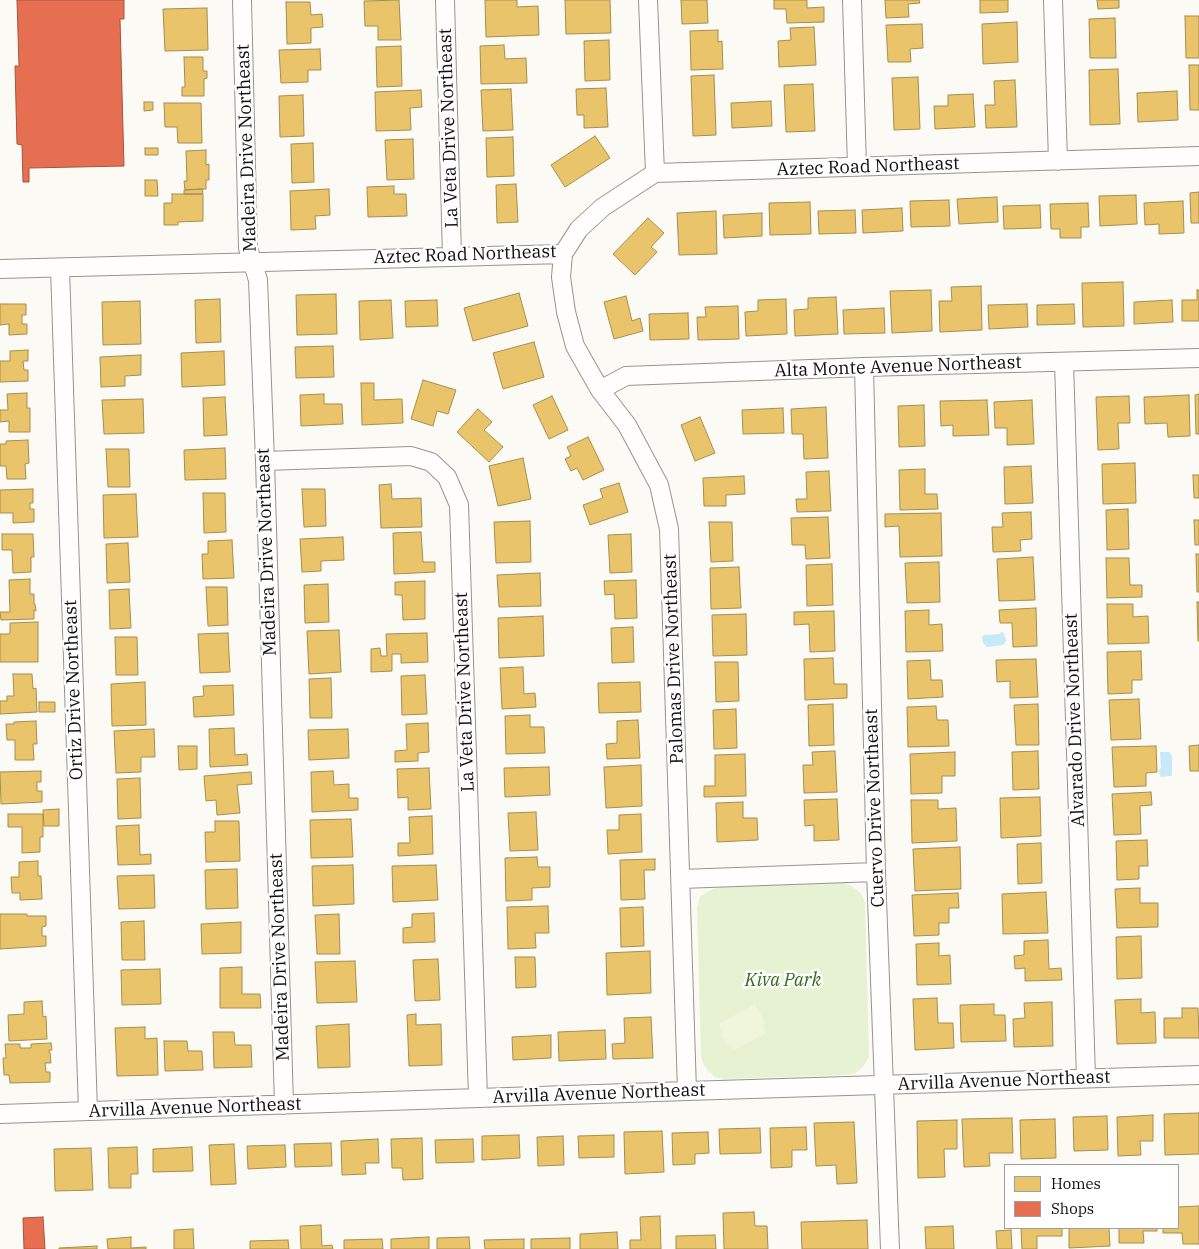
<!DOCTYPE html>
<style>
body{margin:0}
#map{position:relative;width:1199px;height:1249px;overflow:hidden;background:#fcfaf4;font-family:"IBM Plex Serif",serif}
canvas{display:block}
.legend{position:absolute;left:1004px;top:1164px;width:175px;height:65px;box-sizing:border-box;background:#fff;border:1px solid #9f9f9f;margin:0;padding:6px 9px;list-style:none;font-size:15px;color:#0e0e0e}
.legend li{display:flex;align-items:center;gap:10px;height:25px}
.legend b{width:25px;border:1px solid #9f9f9f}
</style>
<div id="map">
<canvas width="1199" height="1249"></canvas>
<ul class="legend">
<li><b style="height:14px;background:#e9c46a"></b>Homes</li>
<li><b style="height:14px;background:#e76f51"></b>Shops</li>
</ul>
</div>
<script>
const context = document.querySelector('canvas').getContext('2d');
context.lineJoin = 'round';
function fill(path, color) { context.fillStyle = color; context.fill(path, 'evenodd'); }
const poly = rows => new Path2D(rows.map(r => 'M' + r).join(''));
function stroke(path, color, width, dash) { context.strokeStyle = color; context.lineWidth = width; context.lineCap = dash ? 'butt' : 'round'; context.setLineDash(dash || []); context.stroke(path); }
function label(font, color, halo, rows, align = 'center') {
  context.font = font + ' "IBM Plex Serif",serif'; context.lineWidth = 5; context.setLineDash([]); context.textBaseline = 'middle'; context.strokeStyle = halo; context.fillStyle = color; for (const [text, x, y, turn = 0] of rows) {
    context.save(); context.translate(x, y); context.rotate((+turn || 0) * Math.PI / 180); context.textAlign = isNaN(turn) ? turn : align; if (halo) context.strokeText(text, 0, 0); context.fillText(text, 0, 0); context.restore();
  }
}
fill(poly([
 [841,882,850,885,857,890,862,895,865,903,869,1057,862,1068,855,1073,847,1075,724,1079,715,1077,708,1071,703,1064,701,1056,697,907,700,897,705,893,713,889,721,886]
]), '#e7f2d2');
fill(poly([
 [755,1004,765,1022,762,1024,766,1033,734,1050,730,1043,726,1044,721,1034,723,1033,719,1024]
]), '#f0f6dc');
fill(poly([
 [1001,632,1004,633,1004,635,1006,638,1006,641,1003,645,987,647,983,643,982,637,984,635,1000,634],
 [1160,752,1169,752,1172,756,1172,775,1171,776,1161,777,1159,773,1159,770,1161,768]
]), '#c8eaf8');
const homes = poly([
 [399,0,401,40,378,40,378,26,365,26,364,1,399,0],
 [485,0,517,0,517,7,538,6,539,35,486,37,485,0],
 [565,0,610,0,611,33,566,34,565,0],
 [681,0,707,0,708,23,682,24,681,0],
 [774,0,807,0,807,8,824,7,824,22,787,23,786,9,774,9,774,0],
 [885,0,919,0,920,3,908,4,909,17,886,18,885,0],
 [980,0,1008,0,1008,12,980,13,980,0],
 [1097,0,1119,0,1119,8,1098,9,1097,0],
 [286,2,310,2,311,15,322,14,323,27,311,28,311,43,287,44,286,2],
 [207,8,208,50,165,51,163,9,207,8],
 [1185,16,1199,16,1199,58,1186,58,1185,16],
 [1115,18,1116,58,1090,58,1089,19,1115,18],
 [1017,22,1018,62,983,64,982,24,1017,22],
 [922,24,923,48,910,49,911,62,888,62,886,25,922,24],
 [814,27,816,65,779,67,778,41,791,40,790,28,814,27],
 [718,30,718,42,722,41,723,69,691,70,690,31,718,30],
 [609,40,610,80,585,81,584,41,609,40],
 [504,45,505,59,526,58,527,83,481,84,480,46,504,45],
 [401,46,402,86,377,87,376,47,401,46],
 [320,49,321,70,308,70,308,82,281,83,279,50,320,49],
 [184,57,203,57,203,71,207,71,207,78,204,79,204,96,182,96,182,87,185,87,184,57],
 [1189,65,1199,65,1199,110,1190,110,1189,65],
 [1118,69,1120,124,1090,125,1089,70,1118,69],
 [714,75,716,135,693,136,691,76,714,75],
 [918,77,920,129,894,130,892,78,918,77],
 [1015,80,1017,127,986,128,985,105,995,105,994,81,1015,80],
 [813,84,815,131,786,132,784,85,813,84],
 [606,88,608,127,584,128,584,115,577,115,576,89,606,88],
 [511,89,513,130,483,131,481,90,511,89],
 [421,90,422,107,410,108,411,130,376,131,375,92,421,90],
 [1177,91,1178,120,1138,122,1137,93,1177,91],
 [973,94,975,127,935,129,934,106,948,106,948,95,973,94],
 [303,95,304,136,280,137,279,96,303,95],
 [771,101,772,126,732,128,731,103,771,101],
 [144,102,153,102,153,110,144,111,144,102],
 [164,103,201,103,202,143,178,143,177,127,165,127,164,103],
 [595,136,610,158,565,187,551,165,595,136],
 [513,137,514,176,487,177,486,138,513,137],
 [413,139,414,179,387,180,385,140,413,139],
 [313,143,314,182,292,183,291,144,313,143],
 [145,148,158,148,158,155,145,155,145,148],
 [206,150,206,165,209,164,209,180,206,180,206,189,185,190,184,181,187,181,186,151,206,150],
 [145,180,157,180,158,196,145,196,145,180],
 [516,184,518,222,497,223,496,185,516,184],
 [394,186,394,194,406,194,407,216,368,217,367,187,394,186],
 [202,189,203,194,184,194,184,190,202,189],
 [329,189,330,215,315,216,316,229,291,230,290,191,329,189],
 [1199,192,1199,223,1191,223,1190,193,1199,192],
 [172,194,203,194,203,221,178,222,178,225,164,225,164,203,172,203,172,194],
 [1136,195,1137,224,1100,226,1099,196,1136,195],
 [997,197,998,222,959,224,957,199,997,197],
 [949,200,950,226,911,227,910,201,949,200],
 [1183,201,1184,233,1159,234,1159,224,1145,225,1144,203,1183,201],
 [810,202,811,234,770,235,769,203,810,202],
 [1088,203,1089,227,1081,227,1081,238,1060,238,1060,229,1051,229,1050,204,1088,203],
 [1040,205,1041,228,1004,229,1003,206,1040,205],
 [902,208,903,231,863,233,862,210,902,208],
 [855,210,856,233,819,234,818,211,855,210],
 [716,211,717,254,679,255,677,213,716,211],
 [762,213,762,236,724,238,723,215,762,213],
 [648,218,664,233,651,247,657,252,635,275,613,254,648,218],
 [1123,282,1124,326,1083,327,1082,283,1123,282],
 [981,286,982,330,940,332,939,301,952,301,951,287,981,286],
 [931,290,932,331,892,333,890,291,931,290],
 [1197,290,1199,290,1199,321,1182,321,1182,300,1197,300,1197,290],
 [519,293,528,326,473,341,464,308,519,293],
 [336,294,337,334,297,335,296,295,336,294],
 [626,296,632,321,640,318,643,331,614,339,604,302,626,296],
 [836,297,838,334,795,336,794,310,808,309,808,298,836,297],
 [220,299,221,342,196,343,195,300,220,299],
 [786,299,787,334,746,336,745,312,758,311,758,300,786,299],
 [391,300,393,338,360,340,359,301,391,300],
 [437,300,438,326,406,327,405,301,437,300],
 [1172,300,1173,322,1134,324,1134,302,1172,300],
 [140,301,141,344,103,345,102,302,140,301],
 [0,304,26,304,26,315,22,315,22,324,27,324,27,334,9,335,9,324,0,325,0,304],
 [1027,304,1028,327,989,329,988,305,1027,304],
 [1074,304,1075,324,1037,325,1037,305,1074,304],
 [738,306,739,339,698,340,697,317,706,317,705,307,738,306],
 [884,308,885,333,844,334,843,310,884,308],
 [688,313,689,339,650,340,649,314,688,313],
 [534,342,544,377,503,389,493,353,534,342],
 [333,346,334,377,296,378,295,347,333,346],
 [28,350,28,361,23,361,24,370,28,370,28,381,0,382,0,361,10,361,10,351,28,350],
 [224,351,225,385,182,387,181,353,224,351],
 [141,355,141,375,125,376,125,386,101,387,100,357,141,355],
 [423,380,456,390,448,414,437,411,433,426,411,419,423,380],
 [361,383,374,383,374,400,402,399,403,423,362,425,361,383],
 [27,393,27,408,30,408,30,432,9,432,9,421,0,422,0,410,8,410,7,394,27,393],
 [324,394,324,404,342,404,343,424,301,426,300,395,324,394],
 [1199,394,1199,434,1196,434,1195,395,1199,394],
 [1189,395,1190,436,1168,437,1167,423,1145,424,1144,397,1189,395],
 [552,396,568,430,549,439,533,405,552,396],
 [1129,396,1130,423,1118,423,1119,449,1098,450,1096,397,1129,396],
 [225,397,227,435,204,436,203,398,225,397],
 [143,399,144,433,104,434,102,400,143,399],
 [987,400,989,435,953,436,953,425,941,426,940,401,987,400],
 [1032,400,1034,444,1007,445,1007,428,995,428,994,402,1032,400],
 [924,405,925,446,899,447,898,406,924,405],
 [826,407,828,458,804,459,803,434,792,434,791,409,826,407],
 [783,408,784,433,743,434,742,410,783,408],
 [478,409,492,422,484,430,503,447,489,462,457,432,478,409],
 [700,417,715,453,695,461,681,425,700,417],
 [588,437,604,470,583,480,577,468,571,471,565,459,571,456,567,447,588,437],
 [28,440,29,463,25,464,26,479,7,479,6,466,0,466,0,444,6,444,6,441,28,440],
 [225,448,226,479,185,480,184,450,225,448],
 [106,449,129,449,130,487,108,487,106,449],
 [523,458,531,499,498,506,489,466,523,458],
 [1135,463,1136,503,1103,504,1102,464,1135,463],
 [1031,466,1033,503,1005,504,1004,467,1031,466],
 [925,469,925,494,937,494,938,509,900,510,899,470,925,469],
 [829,471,831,511,797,512,796,499,807,499,806,472,829,471],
 [1193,475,1199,475,1199,498,1194,498,1193,475],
 [744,476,745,494,726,495,726,506,704,506,703,478,744,476],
 [619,483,628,512,590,525,583,505,603,498,600,489,619,483],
 [391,484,392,499,421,498,422,527,381,528,379,485,391,484],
 [33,489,33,503,30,503,30,509,34,509,34,522,13,523,13,513,0,513,0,490,33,489],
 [302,489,325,489,326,526,304,527,302,489],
 [203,493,225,493,226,532,204,533,203,493],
 [136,494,138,537,104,538,103,495,136,494],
 [1128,509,1129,549,1107,550,1106,510,1128,509],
 [1031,512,1032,539,1020,540,1021,551,993,552,992,527,1003,527,1002,513,1031,512],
 [941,513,942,556,900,557,899,526,885,527,885,514,941,513],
 [828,517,830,558,806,559,805,545,792,545,791,518,828,517],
 [1194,520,1199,520,1199,545,1195,545,1194,520],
 [530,521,531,562,496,563,494,522,530,521],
 [709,522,732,522,733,561,711,562,709,522],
 [421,532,423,562,435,562,435,572,394,574,393,533,421,532],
 [2,534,33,534,34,557,31,557,31,572,13,573,12,550,2,550,2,534],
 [631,534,632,572,610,573,608,535,631,534],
 [343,537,344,560,321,561,321,571,302,572,300,539,343,537],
 [232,540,234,578,203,579,202,554,208,554,208,541,232,540],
 [128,543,130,582,107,583,106,544,128,543],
 [1196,554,1199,554,1199,592,1197,592,1196,554],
 [1033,557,1035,600,999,601,997,559,1033,557],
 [1106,558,1129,558,1130,585,1142,585,1142,597,1107,598,1106,558],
 [939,562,940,602,907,603,905,563,939,562],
 [832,564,833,605,807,606,806,565,832,564],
 [739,567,741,608,711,609,710,568,739,567],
 [540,573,541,606,499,607,497,575,540,573],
 [30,579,30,594,34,594,34,604,35,604,36,611,34,610,34,619,1,620,0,612,10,612,9,580,30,579],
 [636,580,637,618,615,619,614,594,605,595,604,581,636,580],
 [425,581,425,619,403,620,402,595,395,595,395,582,425,581],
 [328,584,329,622,305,623,304,585,328,584],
 [206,587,227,587,228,625,208,626,206,587],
 [129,589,131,628,110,629,109,590,129,589],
 [1197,602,1199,602,1199,641,1198,641,1197,602],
 [1107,604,1133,604,1133,617,1148,616,1149,643,1108,644,1107,604],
 [1036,608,1037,646,1013,647,1012,623,1000,623,999,610,1036,608],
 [929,610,929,625,942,624,943,651,906,652,905,611,929,610],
 [834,611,835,651,810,652,809,624,794,625,794,612,834,611],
 [746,614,747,655,713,656,712,615,746,614],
 [543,616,544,656,499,658,498,618,543,616],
 [38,622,38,662,0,662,0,634,9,634,10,633,10,623,38,622],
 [633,627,634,662,612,663,611,628,633,627],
 [339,630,341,672,309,674,307,631,339,630],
 [228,633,230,672,200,673,198,634,228,633],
 [427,633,428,662,401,663,401,654,392,654,392,671,371,672,371,649,380,648,381,656,387,656,386,634,427,633],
 [115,637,137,637,138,675,116,675,115,637],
 [1141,651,1142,680,1132,680,1132,693,1108,694,1107,652,1141,651],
 [833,658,834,684,847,684,847,698,805,700,804,659,833,658],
 [1036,659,1038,697,1010,698,1010,681,997,682,996,660,1036,659],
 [930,660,931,680,942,680,943,697,908,699,907,661,930,660],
 [715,662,738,662,739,701,716,702,715,662],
 [523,667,524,694,535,693,536,707,502,709,500,668,523,667],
 [13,674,32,674,33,689,36,688,37,712,0,714,0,701,7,701,7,696,14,696,13,674],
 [425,675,427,714,402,715,401,676,425,675],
 [331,678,332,718,310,718,309,679,331,678],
 [145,682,146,725,112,726,111,684,145,682],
 [640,682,641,712,599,713,598,683,640,682],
 [233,685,234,715,194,717,193,697,204,696,203,686,233,685],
 [1139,699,1141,739,1111,740,1109,700,1139,699],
 [39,702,55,702,55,712,39,712,39,702],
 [833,704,834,745,809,746,808,705,833,704],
 [1038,704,1039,745,1016,745,1014,705,1038,704],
 [936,706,937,720,948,720,949,746,908,747,907,707,936,706],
 [736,709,737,748,714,749,713,710,736,709],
 [530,715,530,727,544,727,545,753,506,754,505,716,530,715],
 [638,720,640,758,607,759,606,744,617,743,617,721,638,720],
 [36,721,37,744,33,744,34,760,15,760,15,740,7,740,6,724,14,724,14,722,36,721],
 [428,723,429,752,418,753,418,761,395,762,395,751,407,750,406,724,428,723],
 [234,728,235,755,247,754,248,765,210,767,209,729,234,728],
 [154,729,155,757,141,757,141,772,116,773,114,731,154,729],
 [348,729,349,758,309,760,308,730,348,729],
 [1199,745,1199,771,1190,771,1189,746,1199,745],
 [178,746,197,746,197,769,179,770,178,746],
 [1156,746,1157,772,1146,773,1146,786,1114,787,1112,747,1156,746],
 [835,751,837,792,804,793,803,765,813,765,812,752,835,751],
 [1038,751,1039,789,1013,790,1012,752,1038,751],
 [955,752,955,776,942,776,942,793,911,794,910,754,955,752],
 [745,754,746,796,704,797,704,786,715,786,715,755,745,754],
 [641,765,642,806,606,808,604,767,641,765],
 [549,767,550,795,505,797,504,768,549,767],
 [429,768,431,809,408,810,408,797,398,798,397,769,429,768],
 [41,771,41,782,37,782,37,791,42,791,42,802,1,804,0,772,41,771],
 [333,771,334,785,349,784,349,798,358,798,358,810,312,812,311,772,333,771],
 [251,772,252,784,237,785,240,813,217,815,216,800,206,801,204,776,251,772],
 [140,778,141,818,118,819,117,779,140,778],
 [1151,792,1152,805,1140,806,1141,834,1114,835,1112,794,1151,792],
 [1040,797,1041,836,1001,838,1000,798,1040,797],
 [837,799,839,840,814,841,814,825,805,826,804,800,837,799],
 [911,800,938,800,938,809,956,808,957,841,912,843,911,800],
 [743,802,743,818,757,818,758,840,717,842,716,803,743,802],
 [59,809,59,826,44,826,43,810,59,809],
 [536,812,538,850,510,851,508,813,536,812],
 [8,814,43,814,43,837,40,837,40,852,22,853,22,827,8,827,8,814],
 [641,814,642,852,608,854,607,830,619,830,619,815,641,814],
 [432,816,433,854,398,856,398,843,410,843,409,817,432,816],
 [351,819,353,857,311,858,310,820,351,819],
 [215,821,239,821,240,861,206,862,205,832,215,832,215,821],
 [139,825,140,855,151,854,151,864,118,865,116,826,139,825],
 [1147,840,1148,866,1139,866,1139,879,1117,880,1116,841,1147,840],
 [1041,843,1042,883,1018,884,1017,844,1041,843],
 [960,847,961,889,915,891,913,849,960,847],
 [537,857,538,867,550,867,550,887,532,888,532,900,506,901,505,858,537,857],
 [655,859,655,870,644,870,645,899,621,900,620,860,655,859],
 [38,861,38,876,41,876,42,899,20,900,20,893,12,893,11,877,19,877,19,862,38,861],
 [353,865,354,904,313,906,312,866,353,865],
 [436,865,438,900,393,902,392,866,436,865],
 [237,869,238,908,206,909,205,870,237,869],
 [154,875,155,908,119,909,117,876,154,875],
 [1140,888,1140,903,1158,903,1158,927,1117,928,1115,889,1140,888],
 [1046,892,1048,933,1003,934,1002,894,1046,892],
 [958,893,959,908,949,908,949,923,939,923,939,935,914,936,912,895,958,893],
 [548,906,549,933,535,933,536,948,508,949,507,907,548,906],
 [643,907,644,946,621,947,620,908,643,907],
 [434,913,435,942,403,943,403,928,412,927,412,914,434,913],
 [0,914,27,914,27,916,46,916,46,926,42,927,42,936,46,936,46,946,0,949,0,914],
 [339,914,340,954,317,954,315,915,339,914],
 [144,921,145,960,122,960,121,922,144,921],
 [241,922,241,953,202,954,201,924,241,922],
 [1141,936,1142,978,1117,979,1116,937,1141,936],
 [1048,940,1049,969,1061,968,1062,980,1025,981,1025,968,1015,969,1014,956,1024,955,1024,941,1048,940],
 [939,943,939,956,950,955,951,984,917,985,916,944,939,943],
 [650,951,651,993,607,995,606,953,650,951],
 [515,957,535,957,536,987,516,988,515,957],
 [438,959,440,1000,415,1001,413,960,438,959],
 [355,961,357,1002,317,1003,315,962,355,961],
 [242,967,242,994,260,994,261,1008,220,1008,220,968,242,967],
 [160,969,161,1004,122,1005,121,970,160,969],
 [937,998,938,1023,953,1023,954,1048,915,1050,913,999,937,998],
 [1141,999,1141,1013,1155,1012,1156,1043,1117,1044,1115,1000,1141,999],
 [42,1001,43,1017,46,1016,47,1039,9,1041,8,1015,24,1014,24,1002,42,1001],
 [1052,1002,1053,1046,1014,1047,1013,1019,1025,1018,1024,1003,1052,1002],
 [994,1004,994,1015,1005,1015,1006,1041,961,1042,960,1005,994,1004],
 [1182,1008,1198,1008,1199,1038,1164,1038,1164,1018,1182,1018,1182,1008],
 [416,1014,416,1025,441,1024,442,1065,409,1066,407,1015,416,1014],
 [651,1017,653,1058,613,1059,612,1044,625,1043,624,1018,651,1017],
 [349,1024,350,1067,318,1068,316,1026,349,1024],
 [145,1027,145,1039,157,1038,158,1075,117,1076,115,1028,145,1027],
 [605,1030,606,1059,559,1061,558,1032,605,1030],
 [213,1032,234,1032,235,1045,251,1045,252,1067,214,1068,213,1032],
 [551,1035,551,1058,513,1060,512,1037,551,1035],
 [164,1041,187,1041,188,1051,202,1051,203,1070,165,1071,164,1041],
 [51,1043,52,1050,49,1050,49,1052,50,1052,51,1063,45,1063,46,1072,50,1072,50,1082,10,1083,9,1075,4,1075,3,1058,6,1058,5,1044,20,1044,20,1048,31,1048,31,1044,51,1043],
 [1199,1113,1199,1154,1165,1155,1164,1114,1199,1113],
 [1153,1115,1153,1141,1140,1141,1141,1155,1118,1156,1117,1117,1153,1115],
 [1107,1116,1108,1150,1074,1151,1073,1117,1107,1116],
 [1012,1118,1013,1153,989,1153,990,1166,964,1167,962,1119,1012,1118],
 [1055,1119,1056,1158,1021,1159,1020,1120,1055,1119],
 [957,1120,957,1149,944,1149,945,1177,918,1178,917,1121,957,1120],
 [854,1122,857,1183,837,1184,836,1165,816,1166,814,1123,854,1122],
 [806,1127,807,1150,792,1150,792,1167,771,1168,770,1128,806,1127],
 [760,1128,761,1153,720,1154,719,1129,760,1128],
 [662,1131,664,1172,625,1174,624,1132,662,1131],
 [708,1132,709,1153,695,1154,695,1164,673,1165,672,1133,708,1132],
 [519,1135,520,1158,482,1160,482,1136,519,1135],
 [614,1135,614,1157,579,1158,578,1136,614,1135],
 [563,1136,564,1165,538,1166,537,1137,563,1136],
 [422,1138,423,1179,403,1180,402,1168,392,1168,391,1139,422,1138],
 [378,1139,379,1163,365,1163,366,1174,342,1175,341,1141,378,1139],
 [473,1139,474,1162,436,1163,435,1140,473,1139],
 [331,1143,332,1166,295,1167,294,1144,331,1143],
 [234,1144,236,1184,211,1185,209,1145,234,1144],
 [285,1145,286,1167,248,1169,247,1146,285,1145],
 [137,1147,138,1174,131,1174,131,1188,109,1188,108,1148,137,1147],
 [192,1147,193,1171,153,1172,153,1149,192,1147],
 [91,1148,93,1190,55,1191,54,1149,91,1148],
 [1199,1206,1199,1244,1183,1244,1182,1233,1163,1233,1163,1228,1178,1228,1178,1207,1199,1206],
 [754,1212,755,1226,767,1226,768,1249,724,1249,723,1213,754,1212],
 [660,1216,661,1249,630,1249,630,1240,641,1240,640,1217,660,1216],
 [867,1220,868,1249,802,1249,801,1222,867,1220],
 [321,1225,322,1246,332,1245,333,1249,301,1249,300,1226,321,1225],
 [953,1226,954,1249,926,1249,925,1227,953,1226],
 [1021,1228,1062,1228,1062,1236,1037,1236,1037,1249,1022,1249,1021,1228],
 [1069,1228,1109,1228,1110,1246,1069,1248,1069,1228],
 [1119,1228,1157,1228,1157,1231,1143,1231,1144,1243,1119,1243,1119,1228],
 [193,1229,194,1249,174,1249,174,1230,193,1229],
 [1011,1230,1012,1249,997,1249,996,1231,1011,1230],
 [617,1232,618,1249,580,1249,580,1234,617,1232],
 [715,1235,716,1249,676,1249,676,1236,715,1235],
 [131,1237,131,1248,146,1247,146,1249,108,1249,107,1239,131,1237],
 [429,1237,429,1249,391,1249,391,1239,429,1237],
 [469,1237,470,1249,437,1249,437,1238,469,1237],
 [570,1238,570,1249,531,1249,531,1239,570,1238],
 [382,1239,383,1249,344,1249,344,1240,382,1239],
 [524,1239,524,1249,485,1249,484,1240,524,1239],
 [288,1240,289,1249,250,1249,250,1241,288,1240],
 [97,1246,97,1249,59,1249,59,1248,97,1246]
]);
fill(homes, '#e9c46a');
stroke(homes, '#a78d4e', 1);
const shops = poly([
 [17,0,124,0,124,19,120,19,124,166,29,168,29,182,23,182,22,145,17,144,15,66,19,66,17,0],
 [43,1217,45,1249,24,1249,23,1218,43,1217]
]);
fill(shops, '#e76f51');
stroke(shops, '#a6523d', 1);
const minor = poly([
 [242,0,248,248,258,280,265,461,284,1105],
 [445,0,452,256],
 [648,0,655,173],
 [852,0,857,167],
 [1053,0,1058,161],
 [60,268,88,1111],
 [0,269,563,254],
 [1064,362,1086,1078],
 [864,367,876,872,890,1249],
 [600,390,626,376,864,367,1199,358],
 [265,461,411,456,431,462,447,477,459,505,478,1098],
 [681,879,876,872],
 [687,1091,669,529,659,485,627,425,600,390,575,346,566,312,561,277,563,254,579,229,603,207,655,173,1199,156],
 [0,1114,687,1091,1199,1075]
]);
stroke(minor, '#959492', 20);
stroke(minor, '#fffefd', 18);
label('18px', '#0e0e0e', '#fff', [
 ["La Veta Drive Northeast",449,128,-92],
 ["Madeira Drive Northeast",247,148,-92],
 ["Aztec Road Northeast",868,167,-2],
 ["Aztec Road Northeast",465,255,-2],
 ["Alta Monte Avenue Northeast",898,367,-2],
 ["Madeira Drive Northeast",267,552,-92],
 ["Palomas Drive Northeast",674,659,-92],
 ["Ortiz Drive Northeast",74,690,-92],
 ["La Veta Drive Northeast",465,692,-92],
 ["Alvarado Drive Northeast",1075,720,-92],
 ["Cuervo Drive Northeast",875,808,-92],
 ["Madeira Drive Northeast",280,957,-92],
 ["Arvilla Avenue Northeast",1004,1081,-2],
 ["Arvilla Avenue Northeast",599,1094,-2],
 ["Arvilla Avenue Northeast",195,1108,-2]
]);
label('italic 18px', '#306b1a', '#fff', [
 ["Kiva Park",783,981]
]);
</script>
